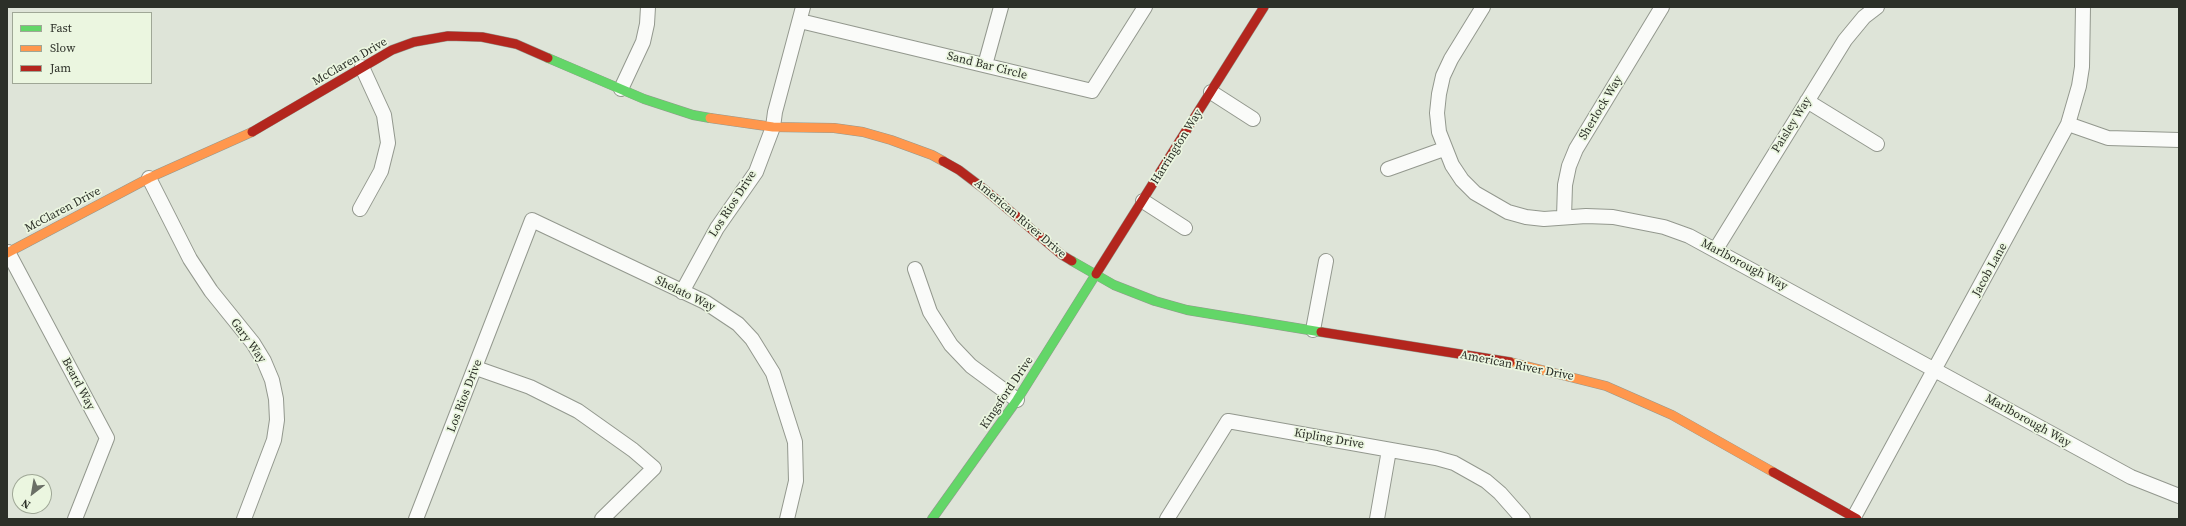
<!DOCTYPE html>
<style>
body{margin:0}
#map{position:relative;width:2186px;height:526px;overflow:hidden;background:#dee4d8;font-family:"Source Serif 4",serif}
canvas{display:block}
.frame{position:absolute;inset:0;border:8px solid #2c3028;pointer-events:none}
.legend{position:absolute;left:12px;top:12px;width:140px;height:72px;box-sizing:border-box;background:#ebf6e0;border:1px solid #9fa796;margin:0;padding:5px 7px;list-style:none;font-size:12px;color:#2c3028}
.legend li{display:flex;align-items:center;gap:8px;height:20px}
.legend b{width:20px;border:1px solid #9fa796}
.north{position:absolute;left:12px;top:474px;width:40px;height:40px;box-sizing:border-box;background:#ebf6e0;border:1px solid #9fa796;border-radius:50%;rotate:211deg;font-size:11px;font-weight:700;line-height:16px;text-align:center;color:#2c3028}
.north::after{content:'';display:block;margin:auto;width:14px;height:18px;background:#6a6f66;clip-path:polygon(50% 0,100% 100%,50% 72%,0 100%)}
</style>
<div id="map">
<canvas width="2186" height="526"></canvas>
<div class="frame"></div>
<ul class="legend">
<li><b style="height:5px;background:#63d668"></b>Fast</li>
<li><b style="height:5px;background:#ff974d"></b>Slow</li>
<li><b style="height:5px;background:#b3261e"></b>Jam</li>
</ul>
<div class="north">N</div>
</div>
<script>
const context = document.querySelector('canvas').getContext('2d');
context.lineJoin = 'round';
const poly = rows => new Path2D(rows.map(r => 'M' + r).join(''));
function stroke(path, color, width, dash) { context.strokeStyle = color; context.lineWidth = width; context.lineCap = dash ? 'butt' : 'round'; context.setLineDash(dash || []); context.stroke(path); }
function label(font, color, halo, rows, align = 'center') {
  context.font = font + ' "Source Serif 4",serif'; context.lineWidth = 3.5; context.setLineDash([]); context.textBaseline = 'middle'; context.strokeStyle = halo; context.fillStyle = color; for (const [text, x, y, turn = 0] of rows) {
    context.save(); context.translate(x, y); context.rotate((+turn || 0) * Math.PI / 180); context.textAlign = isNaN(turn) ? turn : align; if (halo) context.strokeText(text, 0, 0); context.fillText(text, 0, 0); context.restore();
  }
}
const street = poly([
 [1483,7,1451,59,1443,76,1439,94,1437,113,1439,132,1452,165,1462,180,1475,193,1508,212,1526,217,1544,219,1586,216,1613,217,1664,227,1689,236,2131,477,2179,496],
 [800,21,1092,91,1145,7],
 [985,65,1001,7],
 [621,89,643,42,647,24,648,7],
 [1211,92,1253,119],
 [1807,101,1877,144],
 [2068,124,2108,138,2179,140],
 [1388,169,1444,149],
 [149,178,190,259,211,291,253,343,264,361,272,380,276,399,277,420,274,440,244,519],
 [1143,201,1185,228],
 [360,209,381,171,388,143,384,115,362,67],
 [1564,217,1565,185,1569,166,1576,149,1662,7],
 [1716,249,1845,40,1864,17,1877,7],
 [8,252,107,438,75,519],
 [915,269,930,312,951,345,971,366,1017,400],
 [682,292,717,228,756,172,773,127,775,112,803,7],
 [1313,330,1326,261],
 [476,368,530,387,578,411,633,450,654,468,602,519],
 [1854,517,2068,124,2079,86,2082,67,2083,7],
 [416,519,532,220,705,302,738,324,752,339,773,373,795,442,796,481,787,519],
 [1167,519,1228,421,1436,458,1454,463,1486,481,1500,493,1523,519],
 [1377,519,1389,450]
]);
const fast = poly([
 [548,58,644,99,693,115,710,118],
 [1072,261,1114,285,1155,301,1187,310,1321,332],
 [932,519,1017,400,1096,274]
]);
const slow = poly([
 [710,118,773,127,834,128,863,132,891,140,932,155,943,161],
 [7,253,149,178,252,132],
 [1510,362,1606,386,1672,415,1773,472]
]);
const jam = poly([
 [252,132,392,50,414,42,448,36,482,37,516,44,548,58],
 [943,161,959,170,984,189,1062,255,1072,261],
 [1096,274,1264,7],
 [1321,332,1510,362],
 [1773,472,1857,519]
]);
stroke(street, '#93988e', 16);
stroke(fast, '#93988e', 10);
stroke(slow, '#93988e', 10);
stroke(jam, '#93988e', 10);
stroke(street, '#fafbf9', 14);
stroke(fast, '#63d668', 9);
stroke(slow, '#ff974d', 9);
stroke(jam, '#b3261e', 9);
label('12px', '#2c3028', '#ebf6e0', [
 ["McClaren Drive",350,62,-30],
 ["Sand Bar Circle",987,66,14],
 ["Sherlock Way",1601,108,-59],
 ["Paisley Way",1792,125,-58],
 ["Harrington Way",1177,147,-58],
 ["Los Rios Drive",733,204,-57],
 ["McClaren Drive",63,210,-28],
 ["American River Drive",1020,219,40],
 ["Marlborough Way",1744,265,28],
 ["Jacob Lane",1990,270,-61],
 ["Shelato Way",685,294,26],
 ["Gary Way",248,341,54],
 ["American River Drive",1517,366,11],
 ["Beard Way",78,384,62],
 ["Kingsford Drive",1007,393,-56],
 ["Los Rios Drive",465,396,-69],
 ["Marlborough Way",2028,421,29],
 ["Kipling Drive",1329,439,10]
]);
</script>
